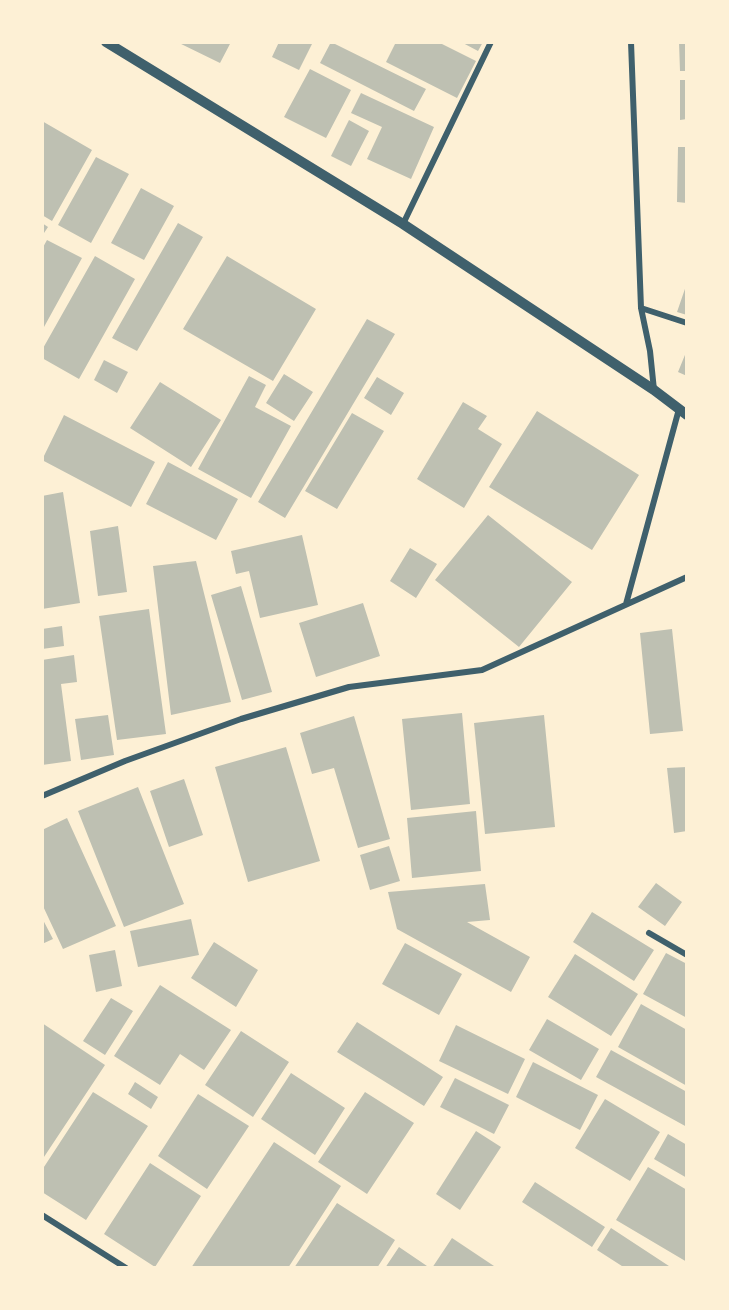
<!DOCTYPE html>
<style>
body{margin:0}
#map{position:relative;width:729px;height:1310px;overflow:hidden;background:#fdf0d5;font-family:Inter,sans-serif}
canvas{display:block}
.frame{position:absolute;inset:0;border:44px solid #fdf0d5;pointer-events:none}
</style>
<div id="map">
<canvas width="729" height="1310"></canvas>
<div class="frame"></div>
</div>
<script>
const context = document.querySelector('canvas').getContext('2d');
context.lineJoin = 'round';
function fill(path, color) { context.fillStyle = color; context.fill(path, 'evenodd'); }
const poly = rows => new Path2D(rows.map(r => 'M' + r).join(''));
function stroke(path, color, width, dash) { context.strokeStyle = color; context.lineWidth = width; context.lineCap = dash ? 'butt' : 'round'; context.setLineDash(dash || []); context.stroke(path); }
fill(poly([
 [177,42,231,42,220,63],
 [279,42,313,42,299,70,272,57],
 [331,42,426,89,414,111,320,63],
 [396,42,438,42,476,61,457,98,386,62],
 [461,42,483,42,478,51],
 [679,42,687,42,687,71,680,71],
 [310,69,351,90,326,138,284,117],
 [680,80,687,80,687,119,680,120],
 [361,93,434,127,411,179,367,159,382,127,351,113],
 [349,120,369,131,351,166,331,156],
 [42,121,92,150,52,221,42,215],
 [678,147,687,147,687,203,677,202],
 [96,157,129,174,91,243,58,225],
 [141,188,174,206,144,260,111,243],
 [42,223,48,227,42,236],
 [178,223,203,237,137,351,112,338],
 [47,240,82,258,44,327,42,326,42,249],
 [95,256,135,279,79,379,42,358,42,350],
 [227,256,316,309,273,381,183,329],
 [687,283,687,315,677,312],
 [367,319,395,334,285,518,258,502],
 [687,350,687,376,678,372],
 [104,360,128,372,117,393,94,380],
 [284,374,313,392,294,421,266,403],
 [249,376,266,385,255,407,291,426,251,498,198,469],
 [377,377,404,393,391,415,364,398],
 [160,382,221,420,191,467,130,428],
 [463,402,487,416,478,429,502,444,464,508,417,479],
 [537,411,639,475,592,550,489,487],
 [352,413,384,431,337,509,305,491],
 [64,415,155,462,131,507,42,460],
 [168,462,238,499,216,540,146,504],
 [63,492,80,603,42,609,42,496],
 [488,515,572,582,519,647,435,580],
 [118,526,127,592,98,596,90,531],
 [302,535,318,605,260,618,249,571,236,574,231,551],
 [410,548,437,564,416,598,390,581],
 [196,561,231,702,171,715,153,566],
 [241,586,272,692,242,700,211,595],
 [363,603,380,656,316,677,299,623],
 [149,609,166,734,117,740,99,616],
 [62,626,64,646,42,649,42,629],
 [672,629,683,731,650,734,640,633],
 [74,655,77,682,61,684,71,761,42,765,42,660],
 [462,713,470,804,411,810,402,719],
 [108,715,114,755,81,760,75,719],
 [544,715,555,827,485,834,474,723],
 [354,716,390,839,358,848,334,768,312,774,300,733],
 [286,747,320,861,248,882,215,767],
 [687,767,687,831,674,833,667,768],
 [184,779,203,835,169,847,150,791],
 [138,787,184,904,124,927,78,811],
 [476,811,481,871,412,878,407,818],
 [67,818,116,926,63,949,42,904,42,830],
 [389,846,400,881,370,890,360,855],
 [656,883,682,902,665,926,638,907],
 [485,884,490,920,467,922,530,957,511,992,397,929,388,892],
 [592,912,654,950,634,981,573,942],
 [42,918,53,939,42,944],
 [191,919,199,955,138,967,130,931],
 [214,942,258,970,236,1007,191,978],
 [405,943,462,974,439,1015,382,984],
 [115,950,122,986,96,992,89,955],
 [666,953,687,964,687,1018,643,994],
 [575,954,638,994,611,1036,548,997],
 [160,985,231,1030,204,1070,180,1054,160,1085,114,1056],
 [111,998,133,1011,105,1055,83,1041],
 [641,1004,687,1030,687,1086,618,1047],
 [547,1019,599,1049,581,1080,529,1050],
 [357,1022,443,1077,424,1106,337,1052],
 [42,1023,105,1065,42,1160],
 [456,1025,525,1059,508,1094,439,1061],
 [241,1031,289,1062,253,1117,205,1085],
 [611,1050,687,1092,687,1127,596,1077],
 [533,1062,598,1095,580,1130,516,1097],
 [291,1073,345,1108,315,1155,261,1119],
 [455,1078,509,1105,494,1134,440,1107],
 [135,1082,158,1097,151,1109,128,1094],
 [93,1092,148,1126,86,1220,42,1192,42,1170],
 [365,1092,414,1123,367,1194,318,1162],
 [198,1094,249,1126,207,1189,158,1156],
 [605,1099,660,1132,630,1181,575,1148],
 [476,1131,501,1147,460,1210,436,1194],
 [668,1134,687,1145,687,1178,654,1159],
 [274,1142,341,1186,288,1268,191,1268],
 [150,1163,201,1196,155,1267,104,1234],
 [648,1167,687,1190,687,1262,616,1220],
 [535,1182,605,1227,592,1247,522,1202],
 [337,1203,395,1240,377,1268,294,1268],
 [611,1228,672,1268,625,1268,597,1250],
 [452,1238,497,1268,432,1268],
 [399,1247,427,1266,425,1268,385,1268]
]), '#bec0b2');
stroke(poly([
 [631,42,641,308,650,351,654,390],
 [403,224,491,42],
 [641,308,687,323],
 [626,604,679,409],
 [42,796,125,761,241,719,349,687,482,670,687,577],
 [649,933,687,955],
 [42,1215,126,1268]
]), '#3f606c', 6);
stroke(poly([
 [106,42,403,224,654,390,687,415]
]), '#3f606c', 10);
</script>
